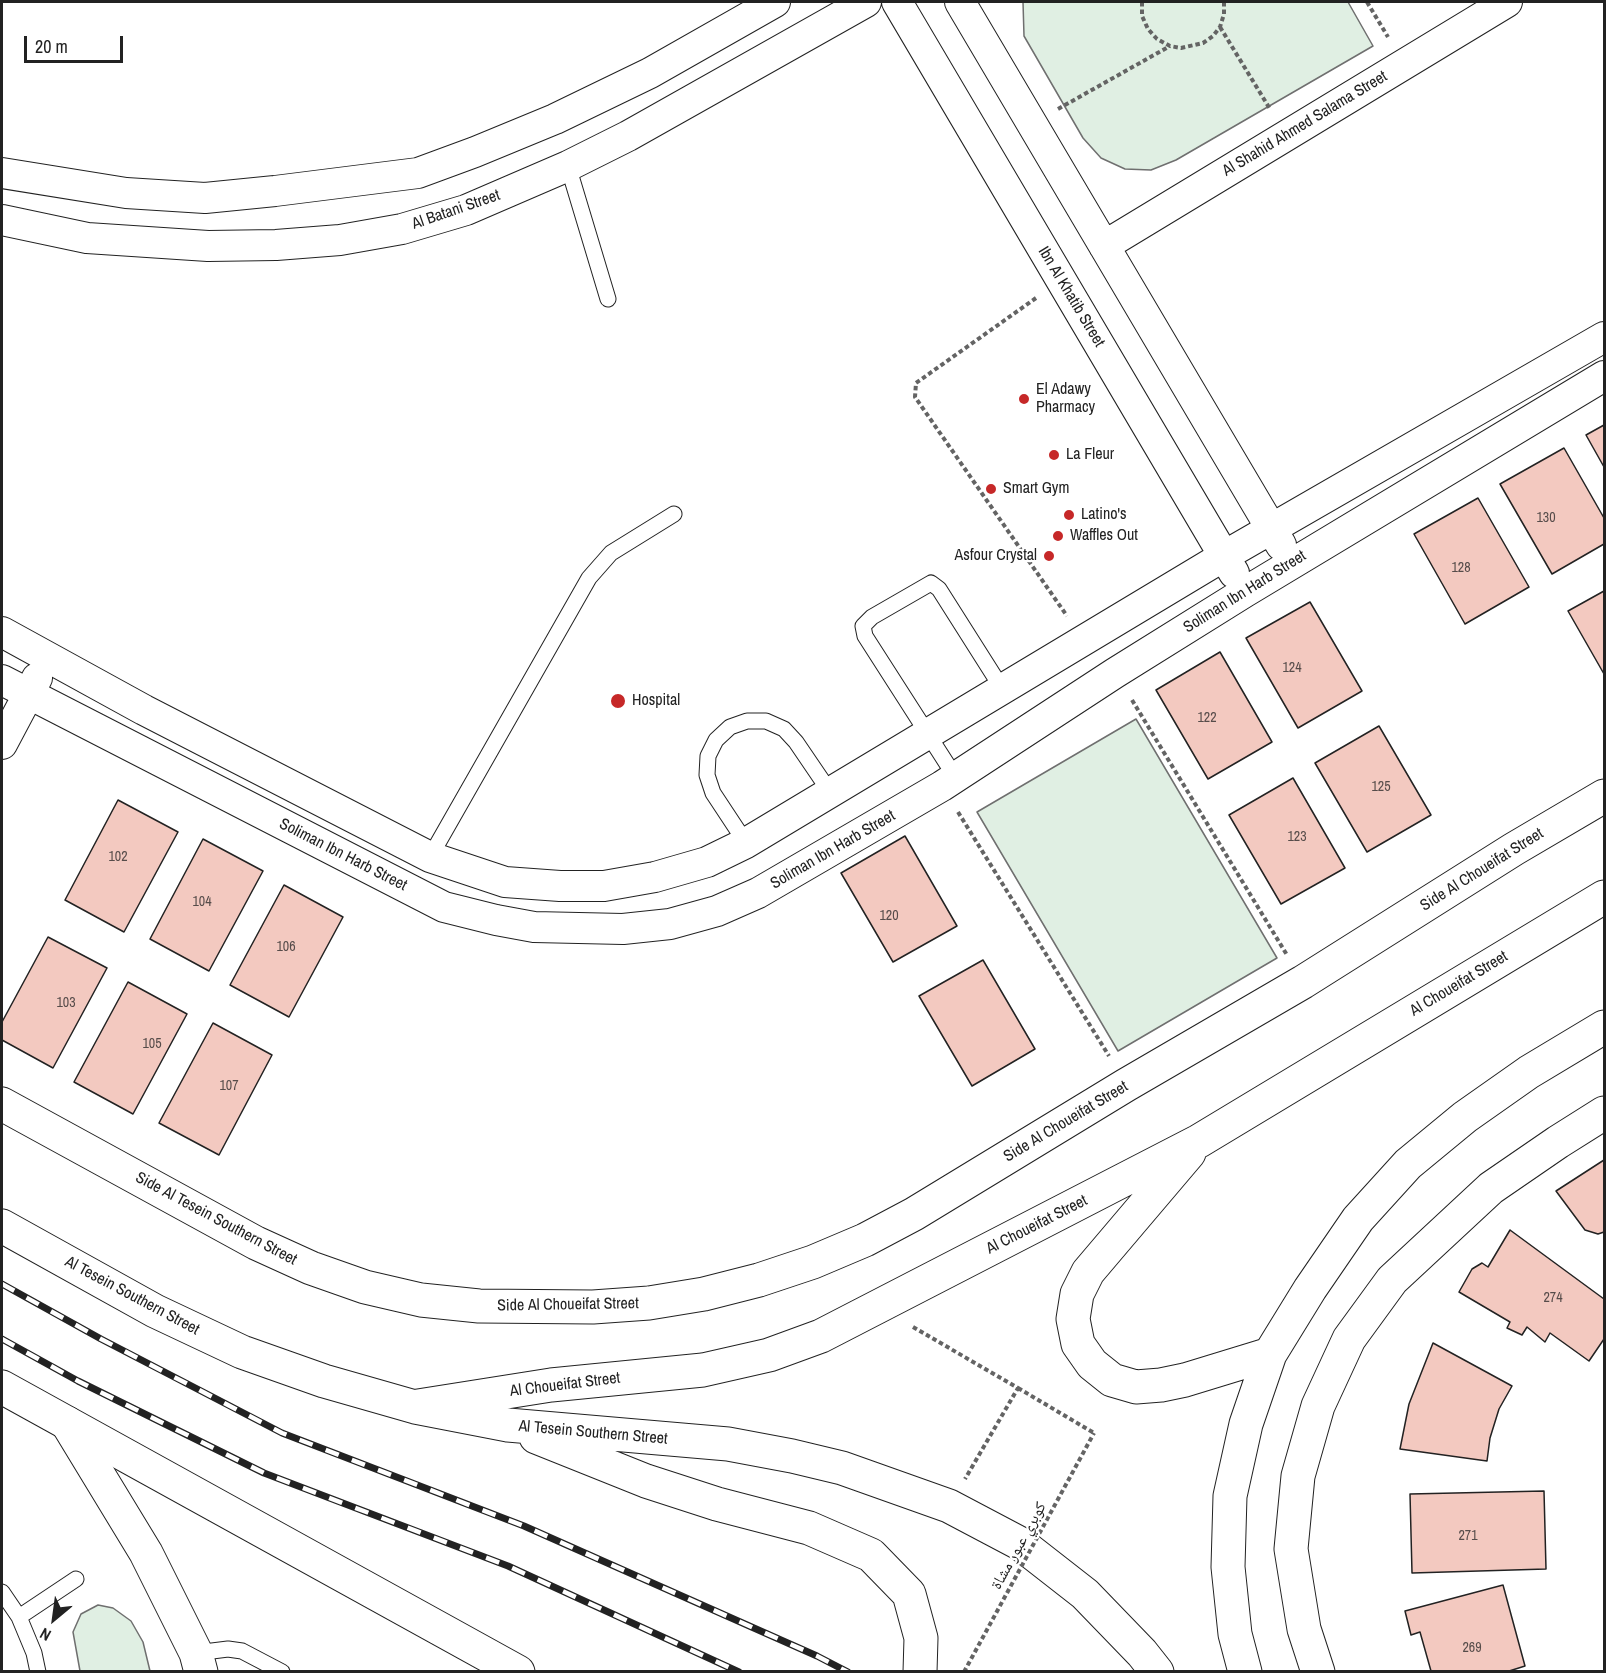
<!DOCTYPE html>
<meta charset="utf-8">
<style>
body{margin:0}
#map{position:relative;width:1606px;height:1673px;overflow:hidden;background:#fff;font-family:"Archivo Narrow",sans-serif}
canvas{display:block}
.frame{position:absolute;inset:0;border:3px solid #222;pointer-events:none}
.north{position:absolute;left:24px;top:1589px;width:60px;height:60px;-webkit-text-stroke:4px #fff;paint-order:stroke;rotate:209deg;font-size:16px;font-weight:700;line-height:24px;text-align:center;color:#222}
.north::after{content:'';display:block;margin:auto;width:21px;height:27px;background:#222;clip-path:polygon(50% 0,100% 100%,50% 72%,0 100%)}
.scale{position:absolute;left:24px;top:36px;width:99px;height:27px;box-sizing:border-box;border:3px solid #222;border-top:0;padding-left:8px;font-size:18px;line-height:21px;white-space:nowrap;color:#222;-webkit-text-stroke:4px #fff;paint-order:stroke}
</style>
<div id="map">
<canvas width="1606" height="1673"></canvas>
<div class="frame"></div>
<div class="north">N</div>
<div class="scale">20 m</div>
</div>
<script>
const context = document.querySelector('canvas').getContext('2d');
context.lineJoin = 'round';
function fill(path, color) { context.fillStyle = color; context.fill(path, 'evenodd'); }
const poly = rows => new Path2D(rows.map(r => 'M' + r).join(''));
function stroke(path, color, width, dash) { context.strokeStyle = color; context.lineWidth = width; context.lineCap = dash ? 'butt' : 'round'; context.setLineDash(dash || []); context.stroke(path); }
function label(font, color, halo, rows, align = 'center') {
  context.font = font + ' "Archivo Narrow","Noto Naskh Arabic",sans-serif'; context.lineWidth = 4.5; context.setLineDash([]); context.textBaseline = 'middle'; context.strokeStyle = halo; context.fillStyle = color; for (const [text, x, y, turn = 0] of rows) {
    context.save(); context.translate(x, y); context.rotate((+turn || 0) * Math.PI / 180); context.textAlign = isNaN(turn) ? turn : align; if (halo) context.strokeText(text, 0, 0); context.fillText(text, 0, 0); context.restore();
  }
}
const green = poly([
 [1023,2,1348,2,1373,46,1176,160,1151,170,1125,169,1101,158,1083,138,1024,36,1023,2],
 [1136,719,1277,958,1118,1051,977,812,1136,719],
 [98,1605,113,1608,131,1621,143,1642,150,1671,80,1671,73,1632,81,1614,98,1605]
]);
fill(green, '#e0efe3');
stroke(green, '#6f6f6f', 1.5);
const building = poly([
 [1604,425,1604,467,1586,435,1604,425],
 [1564,448,1604,518,1604,544,1552,574,1500,484,1564,448],
 [1478,498,1529,587,1465,624,1414,534,1478,498],
 [1604,591,1604,674,1568,611,1604,591],
 [1310,602,1362,691,1298,728,1246,638,1310,602],
 [1220,652,1272,742,1208,779,1156,690,1220,652],
 [1379,726,1431,815,1367,852,1315,763,1379,726],
 [1293,778,1345,868,1281,904,1229,815,1293,778],
 [118,800,178,832,124,932,65,900,118,800],
 [905,836,957,926,893,962,841,873,905,836],
 [203,839,263,871,209,971,150,939,203,839],
 [284,885,343,917,289,1017,230,985,284,885],
 [48,937,107,968,53,1068,2,1040,2,1022,48,937],
 [983,960,1035,1049,972,1086,919,996,983,960],
 [128,982,187,1014,133,1114,74,1082,128,982],
 [213,1023,272,1055,219,1155,159,1123,213,1023],
 [1604,1160,1604,1232,1598,1234,1585,1230,1556,1191,1604,1160],
 [1510,1230,1604,1299,1604,1339,1589,1361,1550,1333,1545,1342,1527,1327,1522,1335,1507,1328,1510,1322,1459,1292,1472,1269,1482,1263,1488,1267,1510,1230],
 [1433,1343,1512,1386,1499,1409,1490,1438,1487,1461,1400,1449,1409,1404,1433,1343],
 [1544,1491,1546,1569,1412,1573,1410,1494,1544,1491],
 [1503,1585,1525,1666,1506,1672,1427,1672,1431,1671,1420,1632,1411,1635,1405,1611,1503,1585]
]);
fill(building, '#f3c9c0');
stroke(building, '#222', 1.5);
const service = poly([
 [568,166,608,299],
 [956,778,865,636,863,626,872,617,931,583,939,589,1003,690],
 [746,843,713,793,707,775,708,756,716,740,730,727,747,721,766,721,784,729,796,742,830,792],
 [430,857,589,578,611,553,674,514],
 [2,1592,19,1617,34,1653,38,1672],
 [19,1617,76,1579],
 [196,1653,228,1649,242,1651,282,1672]
]);
const minor = poly([
 [897,2,1234,573],
 [960,2,1281,545],
 [2,173,126,193,205,198,275,191,418,173,475,152,555,119,650,73,775,2],
 [2,220,87,238,208,246,276,245,340,240,402,229,466,210,568,166,628,136,866,2],
 [1104,246,1507,2],
 [2,632,144,710,430,857,505,882,560,886,604,886,655,877,707,862,746,843,1224,556,1604,337],
 [2,680,444,907,496,920,534,927,623,929,670,924,717,911,758,893,942,786,1115,673,1245,592,1604,376],
 [2,744,37,678]
]);
const tertiary = poly([
 [2,1104,256,1243,311,1268,365,1287,421,1300,479,1306,593,1307,649,1303,704,1294,759,1280,813,1262,865,1240,914,1214,1126,1085,1303,982,1514,849,1604,796],
 [67,1423,146,1553,196,1653,201,1672],
 [1318,1672,1304,1629,1291,1549,1298,1476,1318,1406,1349,1339,1392,1280,1491,1188,1558,1142,1604,1113]
]);
const secondary = poly([
 [1189,1153,1088,1272,1077,1294,1073,1319,1078,1344,1092,1364,1112,1380,1136,1387,1161,1385,1185,1380,1270,1354],
 [418,1406,551,1385,703,1370,769,1355,821,1336,1199,1141,1604,897],
 [1245,1672,1235,1634,1228,1567,1230,1496,1246,1424,1270,1354,1310,1289,1358,1219,1408,1164,1465,1117,1529,1072,1604,1027]
]);
const trunk = poly([
 [2,1226,155,1311,242,1352,324,1381,415,1407,508,1425,728,1444,792,1456,842,1468,949,1506,1021,1544,1085,1594,1142,1653,1157,1672],
 [2,1387,518,1672],
 [536,1437,646,1481,717,1504,809,1528,871,1555,909,1594,921,1638,920,1672]
]);
stroke(service, '#222', 17);
stroke(minor, '#222', 32);
stroke(tertiary, '#222', 35);
stroke(secondary, '#222', 35);
stroke(trunk, '#222', 35);
stroke(poly([
 [1142,2,1142,16,1148,29,1157,39,1170,46,1181,48,1203,43,1213,36,1220,27,1224,14,1224,2],
 [1367,2,1388,37],
 [1220,27,1270,109],
 [1058,109,1170,46],
 [1036,298,916,383,915,397,1067,616],
 [1132,700,1287,955],
 [958,812,1109,1056],
 [913,1327,1018,1388,965,1479],
 [1018,1388,1094,1433]
]), '#646464', 4, [4.5, 3]);
stroke(service, '#fff', 15);
stroke(minor, '#fff', 30);
stroke(tertiary, '#fff', 33);
stroke(secondary, '#fff', 33);
stroke(trunk, '#fff', 33);
const rail = poly([
 [2,1284,101,1339,282,1433,524,1526,817,1656,848,1672],
 [2,1339,78,1381,264,1473,508,1566,739,1672]
]);
stroke(rail, '#222', 7);
stroke(rail, '#fff', 4.5, [14]);
stroke(poly([
 [964,1672,1094,1433]
]), '#646464', 4, [4.5, 3]);
for (const [x, y, r, color] of [
 [1024,399,6,"#c62828"],
 [1054,455,6,"#c62828"],
 [991,489,6,"#c62828"],
 [1069,515,6,"#c62828"],
 [1058,536,6,"#c62828"],
 [1049,556,6,"#c62828"],
 [618,701,8,"#c62828"]
]) { const dot = new Path2D(); dot.arc(x, y, r, 0, 2 * Math.PI); context.fillStyle = color; context.fill(dot); stroke(dot, '#fff', 2); }
label('14px', '#564c4a', null, [
 ["130",1546,518],
 ["128",1461,568],
 ["124",1292,668],
 ["122",1207,718],
 ["125",1381,787],
 ["123",1297,837],
 ["102",118,857],
 ["104",202,902],
 ["120",889,916],
 ["106",286,947],
 ["103",66,1003],
 ["105",152,1044],
 ["107",229,1086],
 ["274",1553,1298],
 ["271",1468,1536],
 ["269",1472,1648]
]);
label('16px', '#222', '#fff', [
 ["Al Shahid Ahmed Salama Street",1305,124,-31],
 ["Al Batani Street",456,210,-19],
 ["Ibn Al Khatib Street",1071,297,59],
 ["Soliman Ibn Harb Street",1245,592,-32],
 ["Soliman Ibn Harb Street",833,850,-30],
 ["Soliman Ibn Harb Street",343,855,27],
 ["Side Al Choueifat Street",1482,870,-32],
 ["Al Choueifat Street",1459,984,-31],
 ["Side Al Choueifat Street",1066,1122,-31],
 ["Side Al Tesein Southern Street",216,1219,28],
 ["Al Choueifat Street",1037,1225,-27],
 ["Al Tesein Southern Street",132,1296,28],
 ["Side Al Choueifat Street",568,1305,-1],
 ["Al Choueifat Street",565,1385,-7],
 ["Al Tesein Southern Street",593,1433,5],
 ["كوبري عبور مشاة",1019,1546,-61]
]);
label('16px', '#222', '#fff', [
 ["El Adawy",1036,390],
 ["Pharmacy",1036,408],
 ["La Fleur",1066,455],
 ["Smart Gym",1003,489],
 ["Latino's",1081,515],
 ["Waffles Out",1070,536],
 ["Asfour Crystal",1037,556,"right"],
 ["Hospital",632,701]
], 'left');
</script>
